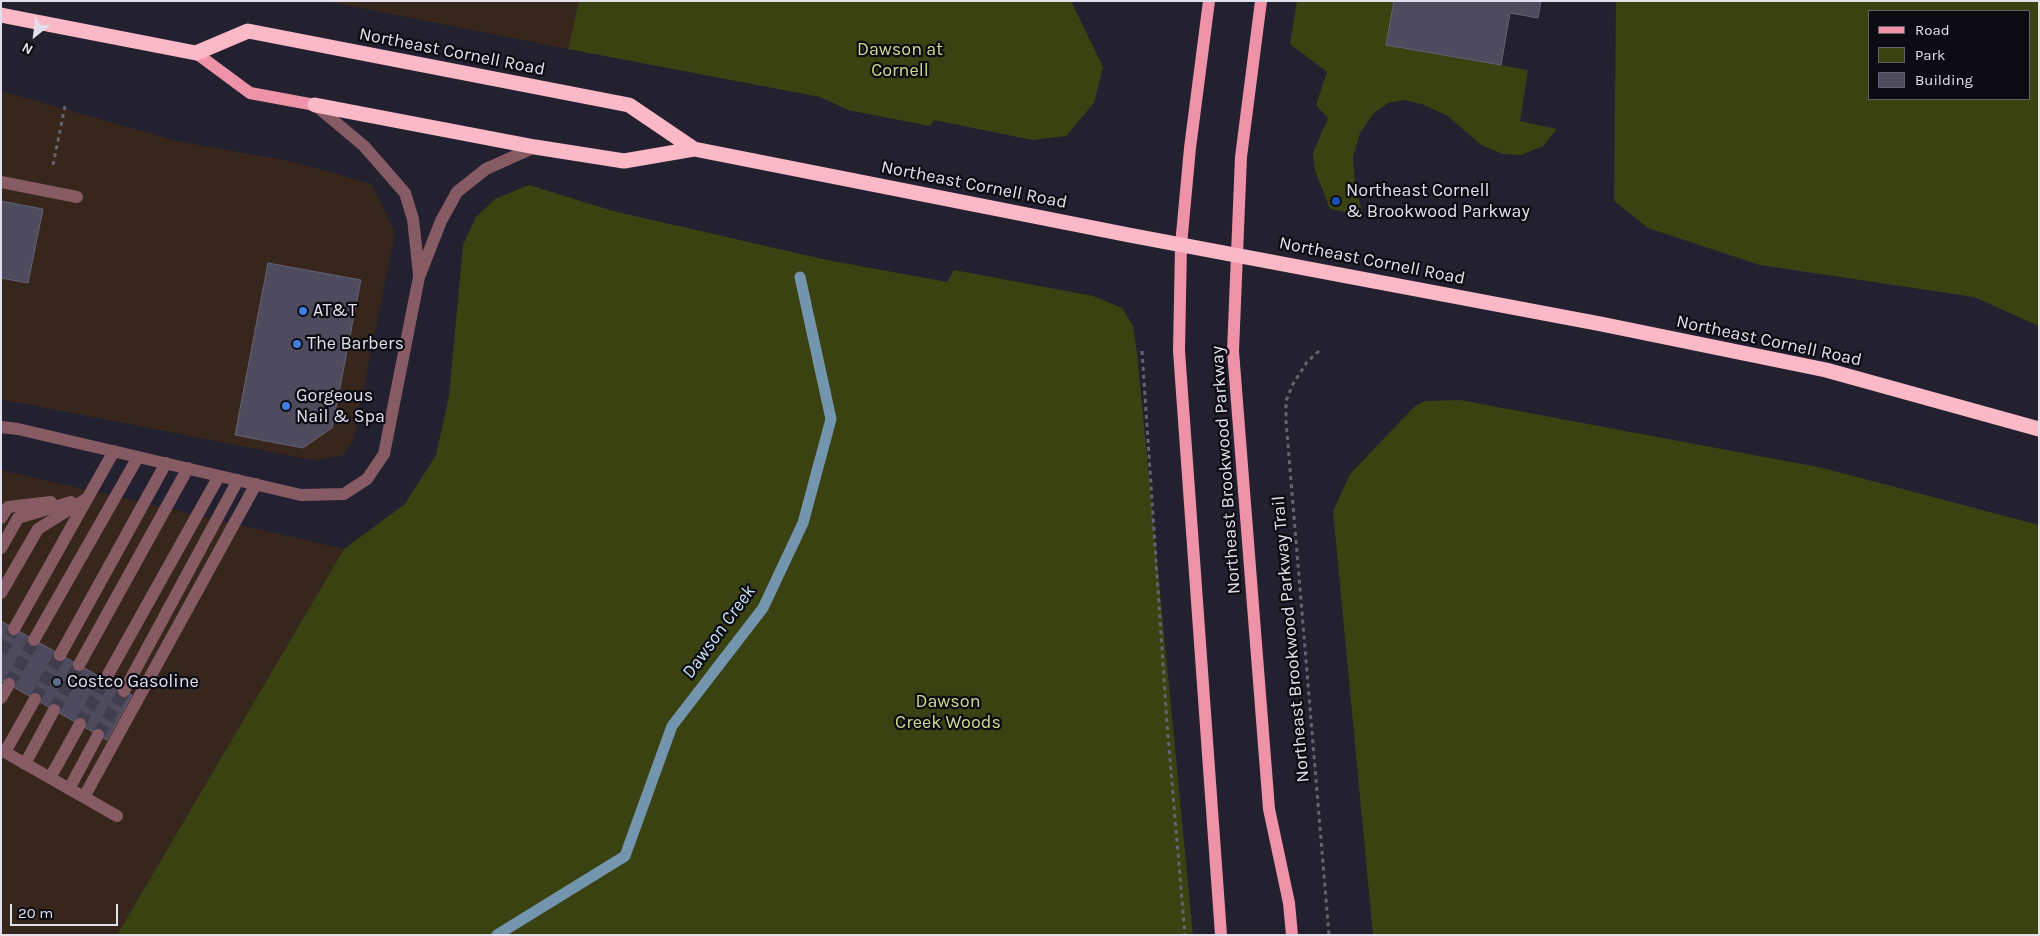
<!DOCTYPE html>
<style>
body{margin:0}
#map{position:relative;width:2040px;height:936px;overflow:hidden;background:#232030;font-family:Karla,sans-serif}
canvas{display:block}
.frame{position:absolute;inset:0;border:2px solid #e2e0ec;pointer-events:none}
.legend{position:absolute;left:1868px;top:10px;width:162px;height:90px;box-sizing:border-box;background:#0c0b12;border:1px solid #626069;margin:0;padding:6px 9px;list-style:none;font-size:15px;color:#e2e0ec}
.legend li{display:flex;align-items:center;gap:10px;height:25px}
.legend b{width:25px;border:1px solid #626069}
.north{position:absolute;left:10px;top:10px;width:50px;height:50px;-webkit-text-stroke:4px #0c0b12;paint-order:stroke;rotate:209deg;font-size:14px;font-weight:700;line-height:20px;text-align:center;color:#e2e0ec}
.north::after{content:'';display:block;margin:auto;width:18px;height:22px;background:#e2e0ec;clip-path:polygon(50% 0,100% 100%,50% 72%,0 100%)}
.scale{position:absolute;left:10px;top:904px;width:108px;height:22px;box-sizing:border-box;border:2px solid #e2e0ec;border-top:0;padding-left:6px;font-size:15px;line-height:18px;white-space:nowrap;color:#e2e0ec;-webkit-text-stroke:4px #0c0b12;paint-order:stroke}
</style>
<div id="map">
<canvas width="2040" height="936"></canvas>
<div class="frame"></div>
<ul class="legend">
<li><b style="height:6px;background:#ed92a7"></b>Road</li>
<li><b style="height:14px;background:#3b4212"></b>Park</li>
<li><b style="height:14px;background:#4f4b5e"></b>Building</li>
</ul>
<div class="north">N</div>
<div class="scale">20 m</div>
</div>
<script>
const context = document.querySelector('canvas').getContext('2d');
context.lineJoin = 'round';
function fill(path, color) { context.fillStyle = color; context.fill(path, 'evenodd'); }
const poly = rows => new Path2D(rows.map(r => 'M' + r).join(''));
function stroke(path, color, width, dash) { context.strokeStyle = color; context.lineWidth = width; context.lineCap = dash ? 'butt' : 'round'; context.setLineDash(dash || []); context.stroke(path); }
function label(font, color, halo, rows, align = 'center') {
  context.font = font + ' Karla,sans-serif'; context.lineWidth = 4.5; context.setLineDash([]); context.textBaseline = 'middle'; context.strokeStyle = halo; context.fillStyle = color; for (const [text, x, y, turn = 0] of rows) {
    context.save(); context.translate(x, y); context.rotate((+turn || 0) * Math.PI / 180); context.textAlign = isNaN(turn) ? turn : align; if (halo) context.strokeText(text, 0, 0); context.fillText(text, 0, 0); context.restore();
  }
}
fill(poly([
 [326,1,579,1,568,49],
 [1,91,177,141,294,162,372,184,395,233,353,441,342,456,313,460,1,399],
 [1,470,344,549,117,935,1,935]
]), '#36261c');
fill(poly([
 [579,1,1071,1,1103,67,1094,103,1066,136,1032,140,934,120,930,126,848,110,820,97,568,49],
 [1297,1,1394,1,1387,45,1528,70,1520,121,1557,129,1543,146,1521,155,1503,154,1481,145,1448,116,1422,104,1403,100,1388,103,1373,114,1360,133,1353,157,1355,185,1363,215,1330,209,1315,171,1313,153,1328,118,1316,105,1327,72,1290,44],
 [1616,1,2039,1,2039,326,1974,297,1760,265,1648,228,1614,201],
 [1869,11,2029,11,2029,99,1869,99],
 [529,185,613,211,827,260,947,282,954,270,1093,296,1122,308,1133,326,1137,353,1193,935,117,935,344,549,405,504,436,455,449,396,463,245,476,217,495,199],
 [1460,400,1823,468,2039,525,2039,935,1373,935,1333,511,1350,474,1415,406,1425,401]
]), '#3b4212');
stroke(poly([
 [497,935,625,856,672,726,763,608,803,523,831,419,800,277]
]), '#7396ae', 11);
const building = poly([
 [1394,1,1541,1,1538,18,1510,13,1501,65,1386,45,1394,1],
 [1,201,43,209,28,283,1,278,1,201],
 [268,263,361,280,332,428,303,448,235,435,268,263],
 [1,621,132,695,107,740,1,680,1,621]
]);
fill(building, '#4f4b5e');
stroke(building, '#656275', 1);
stroke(poly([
 [1,652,14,629],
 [9,684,34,640],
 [35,699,60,655],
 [54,710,79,665],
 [80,724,105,680],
 [98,735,124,691]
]), '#403d4c', 12, [12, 6]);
stroke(poly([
 [53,165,65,106],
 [1142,351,1167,724,1185,935],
 [1319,351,1307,362,1293,384,1286,401,1286,421,1329,935]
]), '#666371', 3, [4, 4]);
stroke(poly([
 [315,105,364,146,405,193,413,219,419,274],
 [1,182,77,197],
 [1,427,18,429,301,495,344,494,367,479,384,454,419,277,441,221,457,192,486,169,535,147],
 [1,518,8,507,51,502],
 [1,548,18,518,71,502],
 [1,593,38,529,86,499],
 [14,629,114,451],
 [34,640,138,457],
 [60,655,166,463],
 [79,665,188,468],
 [105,680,219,476],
 [124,691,238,480],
 [1,698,9,684],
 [1,750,117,816],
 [5,752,35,699],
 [25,764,54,710],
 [50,778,80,724],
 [69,789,98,735],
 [84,797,256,484]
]), '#875b64', 12);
stroke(poly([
 [1209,1,1190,148,1181,245,1179,351,1221,935],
 [1261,1,1241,157,1233,351,1269,809,1289,903,1292,935],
 [196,53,250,93,315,105]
]), '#ed92a7', 12);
stroke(poly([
 [1,15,196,53,248,31,629,105,694,149],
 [315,105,535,147,624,161,694,149,1129,235,1601,324,1826,370,2039,429]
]), '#fbb8c6', 15);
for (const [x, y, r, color] of [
 [1336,201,5,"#1a4fb4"],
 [303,311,5,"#3f7fe0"],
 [297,344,5,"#3f7fe0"],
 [286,406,5,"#3f7fe0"],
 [57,682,5,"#5c6f8a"]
]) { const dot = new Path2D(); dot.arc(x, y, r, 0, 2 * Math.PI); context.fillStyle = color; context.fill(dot); stroke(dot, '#0c0b12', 2); }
label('18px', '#cede8f', '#0c0b12', [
 ["Dawson at",900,50],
 ["Cornell",900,71],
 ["Dawson",948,702],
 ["Creek Woods",948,723]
]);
label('18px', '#e2e0ec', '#0c0b12', [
 ["Northeast Cornell Road",452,52,11],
 ["Northeast Cornell Road",974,185,11],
 ["Northeast Cornell Road",1372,261,11],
 ["Northeast Cornell Road",1769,341,12],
 ["Northeast Brookwood Parkway",1226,470,-94],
 ["Northeast Brookwood Parkway Trail",1291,639,-95]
]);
label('18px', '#e2e0ec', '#0c0b12', [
 ["Northeast Cornell",1346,191],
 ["& Brookwood Parkway",1346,212],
 ["AT&T",313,311],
 ["The Barbers",307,344],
 ["Gorgeous",296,396],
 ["Nail & Spa",296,417],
 ["Costco Gasoline",67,682]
], 'left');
label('italic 19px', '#c6e4f7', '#0c0b12', [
 ["Dawson Creek",719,632,-54]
]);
</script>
